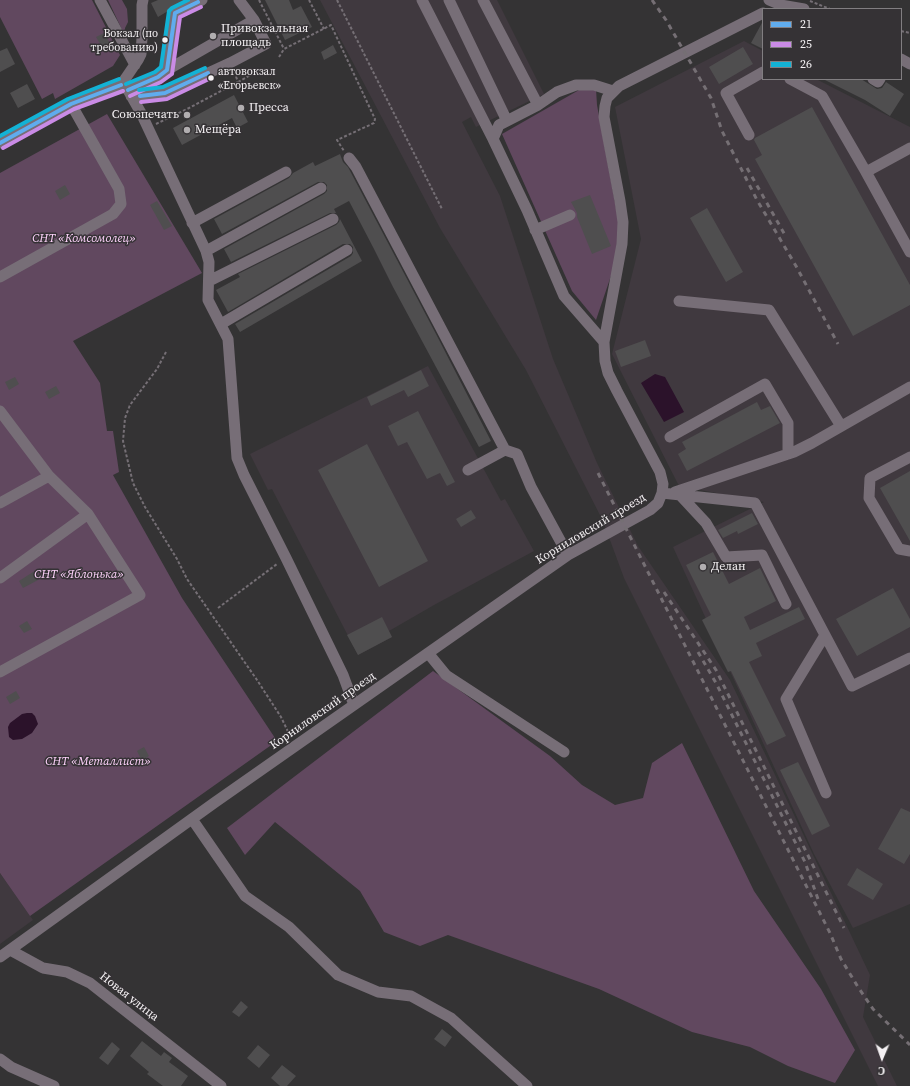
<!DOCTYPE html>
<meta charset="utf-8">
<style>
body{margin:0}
#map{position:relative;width:910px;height:1086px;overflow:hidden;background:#343334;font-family:"Source Serif 4",serif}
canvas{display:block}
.legend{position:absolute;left:762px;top:8px;width:140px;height:72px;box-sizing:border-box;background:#353235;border:1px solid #817e81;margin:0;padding:5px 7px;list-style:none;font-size:12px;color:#f4f1f3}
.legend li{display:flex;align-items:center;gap:8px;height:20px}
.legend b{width:20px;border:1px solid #817e81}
.north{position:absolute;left:862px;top:1038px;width:40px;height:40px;-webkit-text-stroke:3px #353235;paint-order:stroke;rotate:182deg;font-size:11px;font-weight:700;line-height:16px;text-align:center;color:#f4f1f3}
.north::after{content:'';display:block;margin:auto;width:14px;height:18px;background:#f4f1f3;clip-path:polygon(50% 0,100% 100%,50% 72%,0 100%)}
</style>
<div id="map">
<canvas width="910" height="1086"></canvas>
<ul class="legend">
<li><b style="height:5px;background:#60acee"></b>21</li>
<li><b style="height:5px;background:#ca8be6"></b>25</li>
<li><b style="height:5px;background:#13b2d5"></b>26</li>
</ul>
<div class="north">С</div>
</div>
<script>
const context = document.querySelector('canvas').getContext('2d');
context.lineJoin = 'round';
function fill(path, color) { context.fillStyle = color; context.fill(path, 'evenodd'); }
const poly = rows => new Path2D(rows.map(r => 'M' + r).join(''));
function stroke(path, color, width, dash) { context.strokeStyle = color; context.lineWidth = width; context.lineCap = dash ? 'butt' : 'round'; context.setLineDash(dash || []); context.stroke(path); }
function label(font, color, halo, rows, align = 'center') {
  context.font = font + ' "Source Serif 4",serif'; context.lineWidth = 3; context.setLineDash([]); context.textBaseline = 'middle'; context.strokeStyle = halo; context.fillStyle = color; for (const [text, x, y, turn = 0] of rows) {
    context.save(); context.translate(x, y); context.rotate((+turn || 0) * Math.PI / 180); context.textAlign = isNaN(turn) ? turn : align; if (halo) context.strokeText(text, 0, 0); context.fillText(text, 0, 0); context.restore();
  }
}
fill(poly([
 [320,0,497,0,544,94,476,127,471,117,462,122,500,196,553,359,597,463,638,546,730,680,870,975,863,1017,897,1086,878,1086,624,578,603,521,526,370,440,228],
 [744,41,763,51,763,79,816,79,910,127,910,904,853,928,814,854,673,547,764,502,679,486,612,354,641,239,615,107],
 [428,366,501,501,505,499,534,551,434,605,389,631,392,637,358,655,272,489,268,490,250,454],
 [0,873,33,920,0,944]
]), '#40393f');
fill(poly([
 [0,0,92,0,120,55,113,66,55,99,53,93,42,99,0,17],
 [108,0,122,0,127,9,128,22,125,28,125,36],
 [596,89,597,105,619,224,615,264,596,320,572,291,502,134,579,90],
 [107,114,202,273,73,341,100,383,107,431,113,431,119,472,113,475,182,598,277,741,30,916,0,873,0,173],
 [433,671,550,756,582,785,615,805,643,798,652,763,682,743,754,891,821,989,855,1050,835,1083,788,1066,750,1047,692,1032,599,989,448,935,420,946,384,932,360,891,275,822,245,855,227,828]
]), '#61485f');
fill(poly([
 [655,374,665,377,684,412,664,422,641,383],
 [27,713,32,713,35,716,38,724,32,733,22,739,13,740,9,737,8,727,10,723,22,714]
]), '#2b122a');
fill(poly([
 [158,0,186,0,172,7,168,11,158,17,151,3],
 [265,0,289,0,293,10,301,6,312,27,285,40],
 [763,21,763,49,751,43],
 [104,33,110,43,102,47,96,37],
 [333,45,337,53,324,60,321,52],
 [743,47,753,64,719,84,709,67],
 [7,48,15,64,0,72,0,51],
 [823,79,861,79,877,89,882,88,886,82,904,94,890,116,865,100],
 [27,84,35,99,18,108,10,93],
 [234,95,248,122,237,128,232,118,182,145,173,128],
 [812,107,910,285,910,305,853,336,755,159,762,155,754,140,755,138],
 [340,154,343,162,348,167,436,334,491,441,479,447,393,287,374,249,349,201,334,209,336,213,330,213,231,262,224,249,324,194,327,191,327,185,324,182,318,182,222,234,214,219,289,178,293,173,313,162,315,166],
 [65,185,70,194,60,200,55,191],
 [590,195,611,246,592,254,577,217,577,213,571,202],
 [157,201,172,226,164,230,150,205],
 [707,208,743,272,726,282,690,218],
 [340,219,362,261,240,332,235,324,351,256,353,253,353,247,350,244,343,244,228,312,216,290,240,277,238,274,336,225,339,222],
 [645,340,651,356,621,367,615,351],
 [421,370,429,386,408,397,404,390,371,406,367,397],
 [15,377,19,384,9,390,5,382],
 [56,386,60,393,49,399,45,392],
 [757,402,761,410,770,406,780,423,687,471,678,454,686,449,682,442],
 [418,411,455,482,447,486,440,473,427,479,407,442,398,446,388,426],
 [367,444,428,561,379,587,318,470],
 [910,471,910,541,880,488],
 [471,510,476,518,461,527,456,519],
 [752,513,758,524,738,534,737,531,723,538,718,530],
 [713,552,729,584,760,568,776,601,744,617,750,630,799,607,805,619,756,643,762,656,749,662,786,736,767,745,731,671,728,672,702,620,711,615,686,565],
 [33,572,38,580,23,588,19,581],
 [893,588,910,619,910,627,857,656,836,619],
 [382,617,392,637,358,655,347,635],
 [27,621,32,629,24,633,19,626],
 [16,691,20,698,10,704,6,697],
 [144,747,149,756,142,761,137,751],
 [798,762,830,826,812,835,780,770],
 [901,808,910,812,910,854,904,864,878,849],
 [857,868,883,884,873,900,847,885],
 [241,1001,248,1007,239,1017,232,1012],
 [442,1029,452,1037,445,1047,434,1039],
 [142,1041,161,1056,164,1052,172,1058,169,1062,188,1076,181,1086,163,1086,147,1074,149,1072,130,1056],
 [112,1042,120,1049,108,1065,99,1058],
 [258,1045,270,1055,259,1068,247,1058],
 [282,1065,296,1076,287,1086,280,1086,271,1078]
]), '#4f4e4f');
stroke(poly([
 [259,0,284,49],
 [309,0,324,29],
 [337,0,442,209],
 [810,1,830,9],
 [901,31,910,33],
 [279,57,284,49,331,25,375,119,374,123,337,140,344,151],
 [238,82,254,73],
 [156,124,189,108,238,82,234,71],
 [166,352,157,369,130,405,125,418,123,441,133,483,145,507,177,559,187,579,257,680,281,717,291,738],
 [218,608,277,564]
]), '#756f75', 2, [3, 2]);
stroke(poly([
 [100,0,135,65],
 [239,0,254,20],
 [422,0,493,139],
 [449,0,507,121],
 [483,0,538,105],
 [769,0,781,5,804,9],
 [901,59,910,64],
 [790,79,822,96,866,172],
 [873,79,878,82,880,79],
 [121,85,128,90,141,113,206,251,209,262,208,300,228,339,237,458,244,475,286,558,343,675,354,705],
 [121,85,138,60,141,54,142,38,142,5,143,0],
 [128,90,158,77,167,70,175,13,202,0],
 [131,96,165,93,230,63,266,44,254,20,167,70],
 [749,135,726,93,763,72],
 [0,143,71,104,121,85],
 [910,148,866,172,910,252],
 [349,158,356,167,505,450,517,454,531,487,568,555],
 [192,223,286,172],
 [535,230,570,215],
 [206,251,321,188],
 [0,277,113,214,121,204,119,189,71,104],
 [209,281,333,219],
 [679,301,769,310,841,426],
 [221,324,347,250],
 [604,342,564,296,527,210,493,139,499,125,538,105,557,92,576,85,594,85,613,91],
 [0,411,49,476,88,514,140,595,0,672],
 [670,437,765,384,788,423,788,454],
 [910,457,870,478,869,498,899,549,910,551],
 [468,470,505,450],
 [675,492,794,452,812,443,910,387],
 [662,493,755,503,852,686,910,658],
 [680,495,706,523,726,557,762,555,786,604],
 [0,503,49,476],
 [0,578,88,514],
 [825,635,786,699,826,793],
 [428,653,446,675,564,752],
 [192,819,245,896,289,927,338,975,378,992,411,996,451,1018,527,1086],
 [10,950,43,968,67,972,90,983,221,1086],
 [0,957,214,803,568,555,650,510,658,503,662,493,663,484,660,472,617,391,608,373,605,361,604,342,622,244,623,222,620,201,604,117,605,106,607,98,619,86,763,13],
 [0,1059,11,1067,54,1086]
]), '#776e77', 11);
stroke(poly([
 [652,0,666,20,711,98,722,131,757,200,796,266,838,344],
 [747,168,785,235],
 [598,473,830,933,841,959,858,987,873,1009,910,1045],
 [664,592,716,670,844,928],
 [698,652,716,683,805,862,819,902]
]), '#756f74', 3, [5, 5]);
stroke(poly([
 [128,90,158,77,167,70,175,13,198,2],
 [140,96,165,93,208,73],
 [0,143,71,104,121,85]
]), '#60acee', 4);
stroke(poly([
 [130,96,161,82,172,74,180,17,201,7],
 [141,102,167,99,211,78],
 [3,148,74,109,123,91]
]), '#ca8be6', 4);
stroke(poly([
 [126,84,155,72,161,67,169,11,172,8,188,0],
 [139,90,163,87,205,68],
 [0,136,68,99,119,79]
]), '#13b2d5', 4);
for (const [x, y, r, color] of [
 [213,36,4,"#b1aeb0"],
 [165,40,3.5,"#f4f1f3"],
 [211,78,3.5,"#f4f1f3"],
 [241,108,4,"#b1aeb0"],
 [187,115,4,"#b1aeb0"],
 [187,130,4,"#b1aeb0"],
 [703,567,4,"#b1aeb0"]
]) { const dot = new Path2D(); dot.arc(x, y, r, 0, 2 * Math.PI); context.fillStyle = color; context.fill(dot); stroke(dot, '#353235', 1.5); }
label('11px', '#f4f1f3', '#353235', [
 ["Вокзал (по",158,34],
 ["требованию)",158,48],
 ["автовокзал",218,72,"left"],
 ["«Егорьевск»",218,86,"left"]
], 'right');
label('12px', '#f4f1f3', '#353235', [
 ["Привокзальная",221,29],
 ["площадь",221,43],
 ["Пресса",249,108],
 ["Союзпечать",179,115,"right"],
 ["Мещёра",195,130],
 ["Делан",711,567]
], 'left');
label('italic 12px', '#fed2fb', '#353235', [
 ["СНТ «Комсомолец»",84,239],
 ["СНТ «Яблонька»",79,575],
 ["СНТ «Металлист»",98,762]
]);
label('12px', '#f4f1f3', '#353235', [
 ["Корниловский проезд",591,529,-31],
 ["Корниловский проезд",323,711,-35],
 ["Новая улица",129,997,38]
]);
</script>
